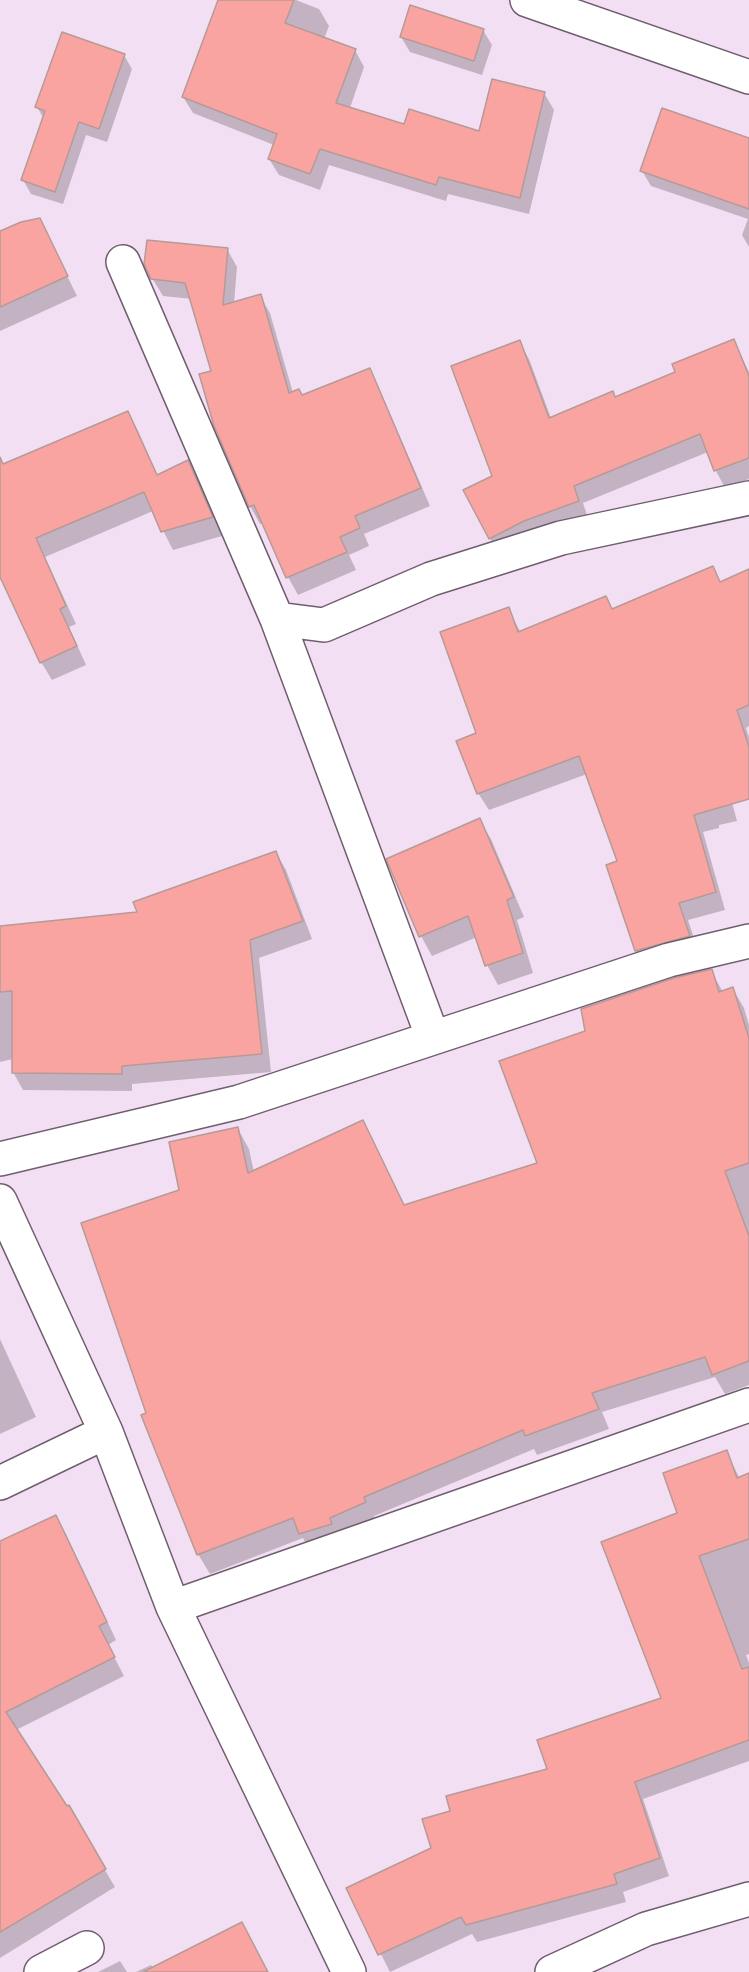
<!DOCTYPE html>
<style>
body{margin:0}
canvas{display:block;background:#f3dff3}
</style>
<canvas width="749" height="1972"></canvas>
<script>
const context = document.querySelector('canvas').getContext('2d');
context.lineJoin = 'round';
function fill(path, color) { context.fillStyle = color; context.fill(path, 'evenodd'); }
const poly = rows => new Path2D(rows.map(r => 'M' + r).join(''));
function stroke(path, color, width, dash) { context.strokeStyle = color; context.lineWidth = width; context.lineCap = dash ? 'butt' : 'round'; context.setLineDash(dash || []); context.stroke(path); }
fill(poly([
 [220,0,296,0,319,9,329,26,324,39,355,50,364,67,350,108,405,126,480,133,544,93,554,110,529,214,448,194,446,201,329,165,320,190,279,175,269,159,274,145,193,113,183,97],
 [483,30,492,45,482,75,410,52,401,37],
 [124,55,132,69,107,142,86,135,63,204,31,194,23,180,44,119,37,107],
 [749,139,749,247,742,235,748,219,651,186,642,171],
 [39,219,77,296,0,331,0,233],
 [227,249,237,267,234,303,260,296,270,313,293,393,302,397,369,370,379,388,430,506,364,534,369,546,349,555,356,570,298,595,288,577,263,523,260,524,250,506,192,299,163,296,152,278],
 [734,341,749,372,749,479,725,488,716,471,708,452,583,503,588,518,500,555,490,538,494,477,519,342,529,359,551,418,615,398,677,373],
 [128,413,138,431,158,476,187,462,198,480,222,536,173,550,153,511,45,557,76,624,69,627,86,665,52,680,41,662,0,565,0,467],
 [712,568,721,583,749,570,749,726,746,728,749,737,749,789,730,795,737,821,719,825,719,828,703,832,725,910,688,920,699,953,647,968,636,951,608,866,618,862,587,774,489,810,478,793,478,734,508,609,521,633,605,598,613,610],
 [479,820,491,839,524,917,517,920,533,973,498,985,487,965,477,937,432,956,421,936,388,860],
 [276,853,286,870,312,939,259,958,271,1072,132,1084,132,1091,23,1090,13,1072,13,1059,0,1062,0,928,139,914],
 [711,971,723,992,733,989,744,1008,749,1025,749,1385,725,1394,715,1377,602,1412,609,1429,537,1455,534,1449,374,1516,376,1522,311,1553,303,1538,210,1574,198,1554,148,1414,180,1191,238,1129,249,1149,254,1172,373,1141,405,1207,539,1164,587,1032],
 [0,1339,36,1417,0,1434],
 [726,1451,740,1479,749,1474,749,1654,746,1655,749,1663,749,1761,643,1799,669,1876,623,1892,626,1902,477,1942,472,1934,390,1972,348,1889,432,1849,452,1812,549,1770,663,1699,679,1514],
 [56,1516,66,1534,116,1640,108,1645,124,1676,16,1730,67,1808,68,1808,115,1887,0,1958,0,1542],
 [120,1961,127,1972,98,1972],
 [151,1965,153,1968,267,1972,136,1972]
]), '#0003');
const building = poly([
 [218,0,294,0,285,23,356,49,336,103,404,124,409,109,479,131,492,79,545,92,520,198,439,177,436,185,320,149,310,174,268,159,277,134,182,97,218,0],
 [410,5,484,29,474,61,400,37,410,5],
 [62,32,125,54,99,129,79,122,55,192,21,180,45,111,35,107,62,32],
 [662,108,749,138,749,209,640,171,662,108],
 [40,218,68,276,0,307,0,231,21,222,40,218],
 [147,240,228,248,223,305,261,294,289,393,299,389,302,395,370,368,421,488,355,516,360,528,340,537,347,552,286,578,254,505,249,507,214,426,199,374,211,371,185,283,151,279,144,264,147,240],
 [734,339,749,376,749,458,714,471,700,434,574,486,579,501,524,521,489,539,463,490,492,476,451,366,520,340,549,418,613,391,615,397,675,372,672,364,734,339],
 [128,411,157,475,188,460,213,517,161,532,144,492,36,538,66,606,60,609,77,646,40,663,0,577,0,457,3,464,128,411],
 [713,566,720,582,749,569,749,705,737,710,749,747,749,799,694,815,716,892,679,903,690,936,635,951,606,865,617,861,579,756,477,794,456,741,476,733,440,632,509,607,518,632,606,596,612,609,713,566],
 [480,818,514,897,507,900,523,953,485,966,468,916,419,937,386,859,480,818],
 [276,851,303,921,250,940,262,1054,122,1066,122,1074,12,1073,12,991,0,992,0,926,137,912,133,902,276,851],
 [712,969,719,992,733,987,749,1038,749,1163,725,1171,749,1236,749,1361,712,1375,705,1357,592,1393,599,1409,525,1436,523,1430,364,1497,366,1502,330,1518,332,1524,299,1534,293,1518,197,1555,141,1415,146,1413,81,1223,179,1190,169,1142,238,1127,248,1173,363,1120,404,1205,537,1163,499,1061,585,1031,581,1009,674,978,712,969],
 [727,1450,737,1478,749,1473,749,1539,699,1556,742,1669,749,1667,749,1740,635,1782,660,1858,614,1874,617,1884,466,1925,461,1917,378,1955,346,1888,431,1848,422,1819,450,1811,446,1796,547,1769,537,1740,661,1698,601,1542,677,1513,663,1473,727,1450],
 [56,1515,107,1622,99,1626,115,1657,6,1712,67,1806,69,1805,106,1869,0,1932,0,1541,56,1515],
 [242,1922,268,1972,143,1972,242,1922]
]);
fill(building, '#faa4a1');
stroke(building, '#b69a98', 1.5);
const minor = poly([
 [527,0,749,77],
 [123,262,277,619,433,1038],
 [277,619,324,625,431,579,561,538,749,498],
 [0,1159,239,1102,669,960,749,941],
 [0,1201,106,1432,173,1607,349,1972],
 [0,1483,106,1432],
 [173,1607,749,1405],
 [41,1972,87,1948],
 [552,1972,646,1929,749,1899]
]);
stroke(minor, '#705e6f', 36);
stroke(minor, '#fff', 33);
</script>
